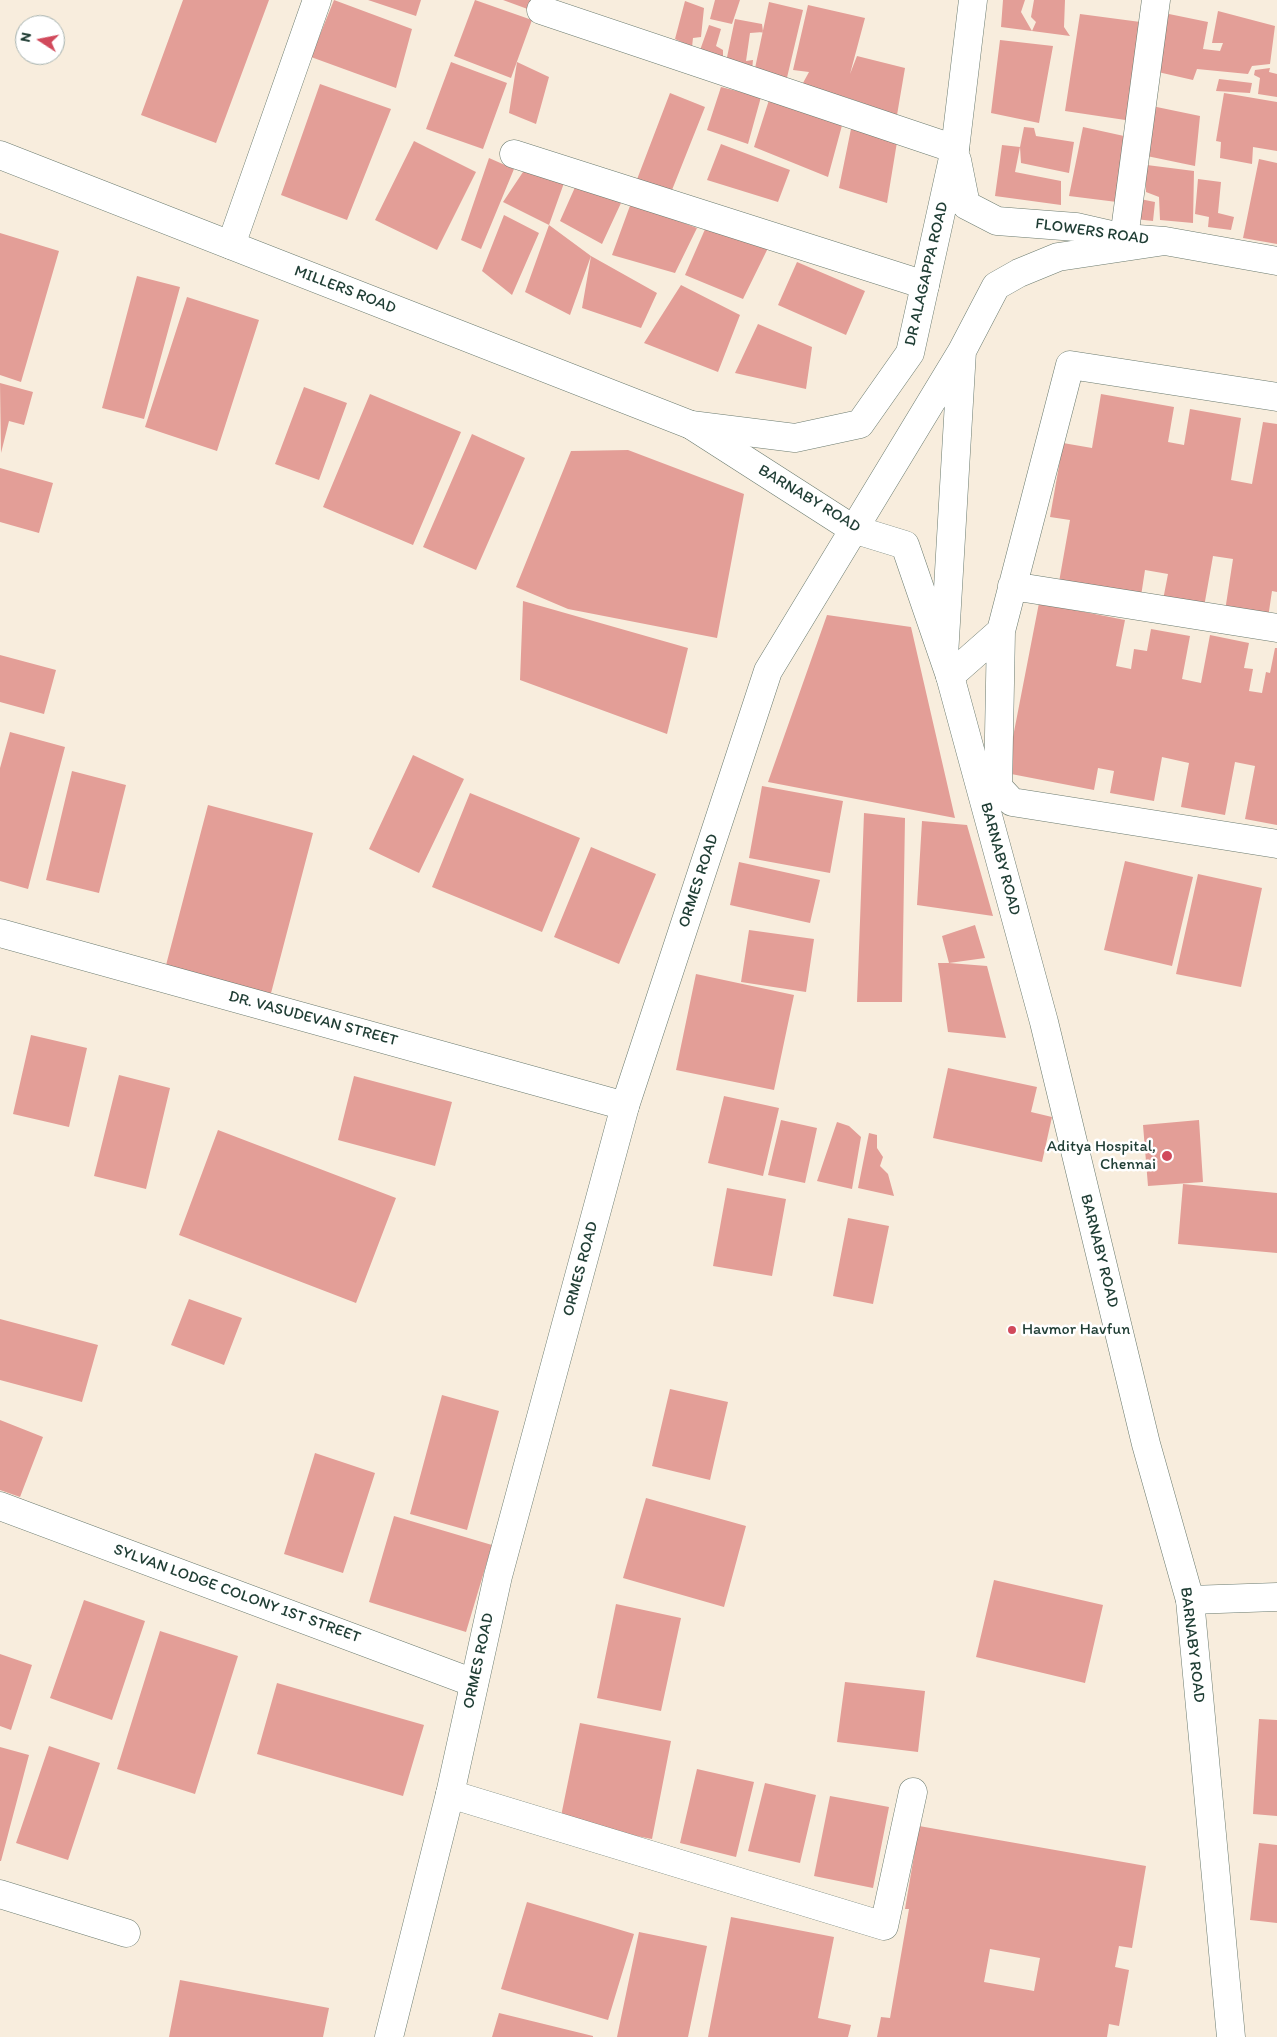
<!DOCTYPE html>
<style>
body{margin:0}
#map{position:relative;width:1277px;height:2037px;overflow:hidden;background:#f8eddd;font-family:Itim,sans-serif}
canvas{display:block}
.north{position:absolute;left:15px;top:15px;width:50px;height:50px;box-sizing:border-box;background:#fff;border:1px solid #a5b1ae;border-radius:50%;rotate:281deg;font-size:14px;font-weight:700;line-height:20px;text-align:center;color:#1f3d34}
.north::after{content:'';display:block;margin:auto;width:18px;height:22px;background:#d1495b;clip-path:polygon(50% 0,100% 100%,50% 72%,0 100%)}
</style>
<div id="map">
<canvas width="1277" height="2037"></canvas>
<div class="north">N</div>
</div>
<script>
const context = document.querySelector('canvas').getContext('2d');
context.lineJoin = 'round';
function fill(path, color) { context.fillStyle = color; context.fill(path, 'evenodd'); }
const poly = rows => new Path2D(rows.map(r => 'M' + r).join(''));
function stroke(path, color, width, dash) { context.strokeStyle = color; context.lineWidth = width; context.lineCap = dash ? 'butt' : 'round'; context.setLineDash(dash || []); context.stroke(path); }
function label(font, color, halo, rows, align = 'center') {
  context.font = font + ' Itim,sans-serif'; context.lineWidth = 5; context.setLineDash([]); context.textBaseline = 'middle'; context.strokeStyle = halo; context.fillStyle = color; for (const [text, x, y, turn = 0] of rows) {
    context.save(); context.translate(x, y); context.rotate((+turn || 0) * Math.PI / 180); context.textAlign = isNaN(turn) ? turn : align; if (halo) context.strokeText(text, 0, 0); context.fillText(text, 0, 0); context.restore();
  }
}
fill(poly([
 [183,0,269,0,216,143,141,115],
 [334,0,412,29,396,88,311,57],
 [368,0,421,0,416,16],
 [475,0,532,20,511,78,454,56],
 [503,0,537,0,533,11],
 [715,0,740,0,732,24,710,19],
 [1003,0,1025,0,1021,12,1032,31,1001,27],
 [1034,0,1065,0,1064,27,1070,36,1032,31,1036,22,1031,17],
 [685,1,704,8,701,37,693,38,692,47,675,39],
 [769,2,803,10,785,86,754,73],
 [808,5,865,18,850,74,857,56,905,68,897,115,845,97,798,92,809,72,793,70],
 [1218,11,1275,26,1270,64,1252,66,1248,74,1197,69,1193,80,1158,72,1166,21,1169,14,1208,22,1203,49,1220,51,1223,43,1212,43],
 [1080,14,1148,23,1132,121,1065,111],
 [735,19,762,24,763,32,750,33,746,61,753,60,752,70,726,62],
 [709,25,721,29,716,46,723,50,723,59,699,53],
 [1000,40,1053,46,1039,123,991,113],
 [451,62,507,83,483,149,426,129],
 [517,62,549,77,536,124,509,113],
 [1270,68,1269,72,1277,74,1277,97,1258,94,1260,78,1254,75,1255,70],
 [1219,79,1252,83,1250,93,1216,91],
 [320,84,391,109,347,220,281,195],
 [721,87,761,97,748,144,707,130],
 [670,93,705,107,670,195,636,182],
 [1224,93,1277,102,1277,151,1253,147,1252,164,1220,158,1221,142,1216,141],
 [769,100,844,118,828,177,754,147],
 [1147,105,1200,116,1195,166,1142,155],
 [1024,127,1034,128,1036,136,1074,142,1069,173,1021,163,1020,147],
 [1083,127,1124,136,1117,202,1069,196],
 [851,129,897,142,887,203,839,188],
 [414,141,476,172,437,250,375,220],
 [721,144,790,170,778,202,707,180],
 [1002,145,1020,147,1015,172,1061,181,1061,205,995,196],
 [489,158,514,169,481,249,461,240],
 [1259,159,1277,163,1277,244,1243,238],
 [1139,164,1194,171,1193,223,1160,220,1159,197,1146,192,1146,181,1136,176],
 [525,169,564,183,549,225,591,256,570,315,525,292,549,225,503,202],
 [1198,179,1221,182,1218,213,1234,217,1231,230,1208,227,1209,217,1195,214],
 [576,185,621,203,602,244,560,221],
 [1140,199,1155,202,1153,221,1135,219],
 [631,203,697,228,675,273,612,255],
 [504,215,539,233,512,295,482,271],
 [706,227,768,248,743,299,685,275],
 [0,233,59,251,21,382,0,375],
 [591,256,657,293,641,328,582,308],
 [797,262,865,291,846,335,778,305],
 [137,276,180,287,144,419,102,408],
 [681,285,740,315,718,372,644,343],
 [187,297,259,320,217,451,145,427],
 [758,324,812,347,806,389,735,373],
 [0,383,33,392,24,425,9,421,1,453],
 [304,387,347,403,319,480,275,464],
 [370,394,461,432,413,545,323,507],
 [1101,394,1174,407,1168,442,1184,445,1190,409,1241,418,1231,480,1252,484,1263,422,1277,424,1277,592,1272,591,1268,618,1225,611,1233,559,1213,556,1204,607,1163,600,1168,574,1145,570,1141,596,1059,582,1070,520,1050,517,1063,443,1092,448],
 [472,434,525,458,476,570,423,547],
 [628,450,744,494,717,638,568,609,516,587,571,451],
 [0,468,53,483,39,533,0,522],
 [523,601,688,648,667,734,520,680],
 [1039,603,1125,620,1116,666,1131,669,1134,649,1147,651,1151,629,1190,636,1182,679,1201,683,1210,635,1249,643,1244,668,1253,669,1249,691,1262,693,1266,672,1270,673,1275,648,1277,648,1277,825,1245,819,1255,766,1235,762,1225,815,1181,807,1189,763,1162,757,1154,801,1110,793,1114,771,1098,768,1094,790,1006,773],
 [827,615,911,627,955,818,768,782],
 [0,655,56,670,44,714,0,702],
 [10,732,65,747,28,889,0,881,0,768],
 [413,755,464,779,419,873,369,849],
 [72,771,126,785,99,893,46,880],
 [762,786,843,801,830,873,749,858],
 [470,793,580,838,542,932,432,887],
 [208,805,313,833,270,997,165,969],
 [864,813,905,818,902,1002,857,1002],
 [922,821,967,825,993,916,917,905],
 [591,847,656,874,619,964,554,937],
 [1125,861,1193,877,1172,966,1104,950],
 [739,862,820,880,810,923,730,905],
 [1198,874,1262,888,1241,987,1176,974],
 [975,925,985,958,949,963,987,966,1006,1038,948,1032,938,963,949,963,942,936],
 [749,930,814,939,806,992,741,982],
 [696,974,794,995,774,1090,676,1070],
 [31,1035,87,1048,69,1127,13,1114],
 [948,1068,1037,1087,1031,1112,1052,1117,1042,1162,933,1138],
 [119,1075,170,1088,146,1189,94,1176],
 [354,1076,452,1102,435,1166,338,1140],
 [724,1096,779,1108,763,1176,708,1163],
 [781,1120,817,1128,805,1183,768,1175],
 [1199,1120,1203,1182,1148,1186,1143,1125],
 [837,1122,849,1126,861,1137,852,1189,817,1181],
 [218,1130,396,1198,356,1303,179,1235],
 [869,1133,877,1135,877,1148,883,1157,880,1166,888,1174,894,1196,858,1188],
 [1183,1184,1277,1193,1277,1253,1178,1244],
 [727,1188,786,1199,772,1276,713,1266],
 [848,1218,889,1226,873,1304,833,1296],
 [189,1299,242,1318,224,1365,171,1345],
 [0,1319,98,1345,82,1402,0,1380],
 [670,1389,728,1402,710,1480,652,1466],
 [442,1395,499,1411,467,1530,410,1514],
 [0,1420,43,1437,20,1497,0,1490],
 [315,1453,375,1473,343,1573,284,1554],
 [646,1498,746,1526,724,1607,623,1578],
 [394,1516,492,1545,466,1632,369,1602],
 [994,1580,1103,1605,1085,1683,976,1657],
 [84,1600,145,1621,112,1720,50,1698],
 [616,1604,681,1618,661,1711,597,1698],
 [160,1631,238,1656,195,1794,117,1769],
 [0,1654,32,1665,11,1730,0,1726],
 [845,1682,925,1691,918,1752,837,1742],
 [277,1683,424,1725,403,1796,257,1754],
 [1259,1719,1277,1720,1277,1816,1253,1814],
 [580,1723,671,1741,652,1839,560,1821],
 [49,1746,100,1763,68,1860,16,1843],
 [0,1747,29,1755,1,1861,0,1861],
 [697,1769,754,1782,736,1857,680,1843],
 [765,1783,816,1795,800,1863,748,1851],
 [830,1796,889,1807,873,1888,814,1876],
 [919,1826,1146,1866,1132,1948,1119,1946,1115,1967,1129,1970,1119,2026,1109,2024,1107,2037,877,2037,881,2017,890,2018,909,1909,905,1909],
 [990,1949,1040,1958,1034,1991,984,1982],
 [1259,1843,1277,1845,1277,1923,1250,1920],
 [527,1902,634,1934,608,2020,501,1989],
 [731,1917,834,1937,818,2018,851,2025,848,2037,708,2037],
 [639,1932,707,1946,688,2037,617,2037],
 [180,1980,329,2008,323,2037,169,2037],
 [499,2013,593,2036,593,2037,492,2037]
]), '#e39e97');
const street = poly([
 [541,10,955,149],
 [514,154,925,285],
 [1124,238,1156,0],
 [231,245,317,0],
 [1277,397,1070,365,1001,631,998,787,1012,802,1277,844],
 [1012,586,1277,628],
 [950,676,1001,631],
 [0,933,625,1106],
 [0,1506,474,1683],
 [1190,1600,1277,1597],
 [450,1794,884,1926,913,1792],
 [0,1894,126,1933]
]);
const secondary = poly([
 [957,160,966,205,997,221,1076,227,1124,238,1165,241,1277,261],
 [691,425,795,438,860,424,910,353,955,149,973,0],
 [944,656,962,351,996,286,1019,273,1058,257,1165,241],
 [389,2037,450,1794,498,1576,625,1106,768,671,962,351]
]);
const primary = poly([
 [0,155,691,425,853,529,905,545,950,676,1044,1022,1146,1444,1190,1600,1231,2037]
]);
stroke(street, '#6b7b6f', 29);
stroke(secondary, '#6b7b6f', 29);
stroke(primary, '#6b7b6f', 29);
stroke(street, '#fff', 28);
stroke(secondary, '#fff', 28);
stroke(primary, '#fff', 28);
for (const [x, y, r, color] of [
 [1167,1156,6,"#d1495b"],
 [1012,1330,5,"#d1495b"]
]) { const dot = new Path2D(); dot.arc(x, y, r, 0, 2 * Math.PI); context.fillStyle = color; context.fill(dot); stroke(dot, '#fff', 2); }
label('16px', '#1f3d34', '#fff', [
 ["FLOWERS ROAD",1092,232,8],
 ["DR ALAGAPPA ROAD",927,274,-77],
 ["MILLERS ROAD",345,290,21],
 ["BARNABY ROAD",809,499,31],
 ["BARNABY ROAD",1000,859,75],
 ["ORMES ROAD",699,881,-72],
 ["DR. VASUDEVAN STREET",313,1019,15],
 ["BARNABY ROAD",1099,1251,76],
 ["ORMES ROAD",581,1269,-75],
 ["SYLVAN LODGE COLONY 1ST STREET",237,1594,20],
 ["BARNABY ROAD",1192,1645,83],
 ["ORMES ROAD",479,1661,-78]
]);
label('16px', '#1f3d34', '#fff', [
 ["Aditya Hospital,",1156,1147],
 ["Chennai",1156,1165],
 ["Havmor Havfun",1022,1330,"left"]
], 'right');
</script>
